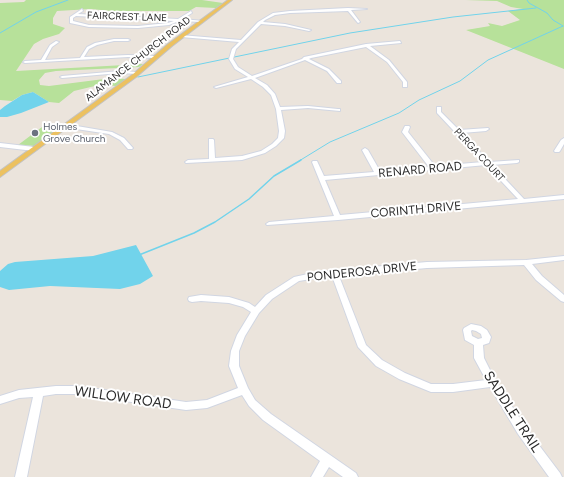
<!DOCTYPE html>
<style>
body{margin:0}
canvas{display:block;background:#ebe4dc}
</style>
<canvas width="564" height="477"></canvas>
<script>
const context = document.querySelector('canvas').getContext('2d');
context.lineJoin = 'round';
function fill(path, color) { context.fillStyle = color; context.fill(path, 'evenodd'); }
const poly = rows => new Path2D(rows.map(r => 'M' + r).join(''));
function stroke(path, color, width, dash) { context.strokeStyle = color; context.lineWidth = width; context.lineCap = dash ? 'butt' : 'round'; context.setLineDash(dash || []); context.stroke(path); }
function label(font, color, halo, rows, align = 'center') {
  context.font = font + ' Figtree,sans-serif'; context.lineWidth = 4; context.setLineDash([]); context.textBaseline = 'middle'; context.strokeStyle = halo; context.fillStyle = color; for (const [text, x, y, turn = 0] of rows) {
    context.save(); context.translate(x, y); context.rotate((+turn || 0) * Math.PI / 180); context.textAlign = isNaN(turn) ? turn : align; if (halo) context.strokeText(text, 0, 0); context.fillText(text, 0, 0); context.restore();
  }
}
fill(poly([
 [26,0,202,0,223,3,216,8,196,7,189,11,111,11,91,9,57,11,53,18,53,24,65,28,59,34,43,39,34,44,16,71,143,64,139,67,56,71,45,73,39,80,40,85,49,86,112,78,126,79,117,86,99,85,74,91,59,103,49,102,33,92,22,95,12,101,0,100,0,3,24,2],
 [465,0,564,0,564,69,466,30,490,26,488,23,502,26,520,20,508,11,523,9,511,7,497,1],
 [42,127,58,129,35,146,18,145]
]), '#b7e19a');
fill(poly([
 [33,92,49,102,21,113,7,117,0,117,0,110,5,106,22,95],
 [136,245,153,276,140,284,120,289,50,286,9,290,0,287,0,271,8,264,15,262,93,256]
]), '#71d3eb');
stroke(poly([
 [527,0,529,3,547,13,553,20,563,26],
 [0,33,36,12,68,0],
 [138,77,350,33,453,17,536,8],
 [299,161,330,142,399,113,419,100,460,81,488,60,563,26]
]), '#71d3eb', 1);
stroke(poly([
 [139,255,194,233,215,222,249,199,274,176,301,160]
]), '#71d3eb', 1.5);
const minor = poly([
 [348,8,367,9,351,10,360,22,358,23,348,11,290,13,275,15,265,20,263,22,285,24,311,30,309,31,285,26,261,24,236,49,233,59,238,67,252,76,302,59,304,57,366,44,400,41,401,43,370,46,389,60,407,82,407,87,403,87,403,82,387,62,366,47,311,58,309,59,329,69,341,81,341,83,337,83,327,71,305,60,255,78,267,85,275,94,280,107,308,106,338,109,340,109,340,111,308,108,281,110,285,131,284,138,276,146,265,153,242,160,186,163,185,162,188,160,209,159,209,139,213,139,214,140,215,158,242,156,261,151,272,144,278,138,279,131,276,109,271,95,263,87,251,79,216,88,214,87,248,77,235,69,229,59,232,49,239,42,181,37,180,35,241,40,258,22,273,13,290,11,348,8],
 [82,9,83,11,78,14,178,19,191,11,192,13,182,19,204,21,202,22,179,21,169,25,138,28,89,27,70,23,70,17,82,9],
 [76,16,174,21,168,23,138,26,89,25,73,21,73,18,76,16],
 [114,39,128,39,130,40,128,41,114,41,97,45,89,49,84,57,128,55,155,56,157,57,155,58,128,57,25,63,23,62,25,61,41,60,50,45,56,41,59,42,52,47,45,60,80,58,87,47,95,43,114,39],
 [120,71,137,72,139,73,137,74,120,73,62,78,60,77,62,76,120,71],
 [437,107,441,107,441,112,459,130,488,128,489,129,486,131,462,133,489,162,519,160,519,162,517,163,492,165,524,199,564,195,564,199,338,220,267,225,266,224,269,222,334,216,312,162,313,161,317,161,324,176,374,172,362,150,365,148,368,150,380,171,429,167,402,132,405,126,409,126,410,127,408,132,435,166,483,162,437,113,437,107],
 [486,165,518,199,340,215,325,180,486,165],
 [65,124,112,132,124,138,133,148,132,149,128,149,120,140,109,134,63,127,63,125,65,124],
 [564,138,564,144,560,151,559,152,555,152,554,151,561,140,564,138],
 [0,143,34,147,37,149,34,151,0,147,0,143],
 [564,256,564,260,532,264,542,276,564,295,564,302,561,301,536,280,524,265,427,268,339,276,366,345,382,360,405,373,431,384,453,384,486,380,474,358,474,345,465,340,463,330,464,328,471,324,481,326,487,330,491,337,489,343,483,345,484,358,495,380,526,428,560,473,562,477,549,477,518,434,490,387,453,392,431,392,399,379,376,366,358,347,332,276,317,278,299,281,272,299,259,313,245,336,239,351,239,366,248,388,255,400,271,414,356,473,358,477,343,477,329,467,323,477,311,477,320,461,263,420,249,406,242,395,207,408,186,410,77,394,56,394,43,396,27,477,15,477,33,397,19,398,0,404,0,396,19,390,56,386,77,386,186,402,207,400,238,388,229,366,231,351,237,335,251,312,243,307,229,303,201,301,192,302,189,301,188,299,189,297,201,295,229,297,249,303,255,307,266,295,294,277,317,272,427,262,526,260,564,256],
 [472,330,476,331,481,334,482,338,478,339,472,336,471,331,472,330]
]);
const major = poly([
 [228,0,232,0,172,46,136,77,0,177,0,171,132,75,168,44,228,0]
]);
stroke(minor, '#d1d6e2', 2);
stroke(major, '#c3c3c3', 2);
fill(minor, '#fff');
fill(major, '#ecc160');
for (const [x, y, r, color] of [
 [35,133,4,"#6b7280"]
]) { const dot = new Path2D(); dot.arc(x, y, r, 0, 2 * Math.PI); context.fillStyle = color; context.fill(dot); stroke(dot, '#fff', 1.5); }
label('10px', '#2a2a2a', '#fff', [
 ["FAIRCREST LANE",127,17,2],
 ["ALAMANCE CHURCH ROAD",138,59,-38],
 ["PERGA COURT",479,155,47]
]);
label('10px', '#5b616d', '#fff', [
 ["Holmes",43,127],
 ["Grove Church",43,139]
], 'left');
label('12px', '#2a2a2a', '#fff', [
 ["RENARD ROAD",420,170,-5],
 ["CORINTH DRIVE",416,210,-5],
 ["PONDEROSA DRIVE",362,272,-6]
]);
label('14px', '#2a2a2a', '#fff', [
 ["WILLOW ROAD",123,398,8],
 ["SADDLE TRAIL",512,412,57]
]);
</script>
